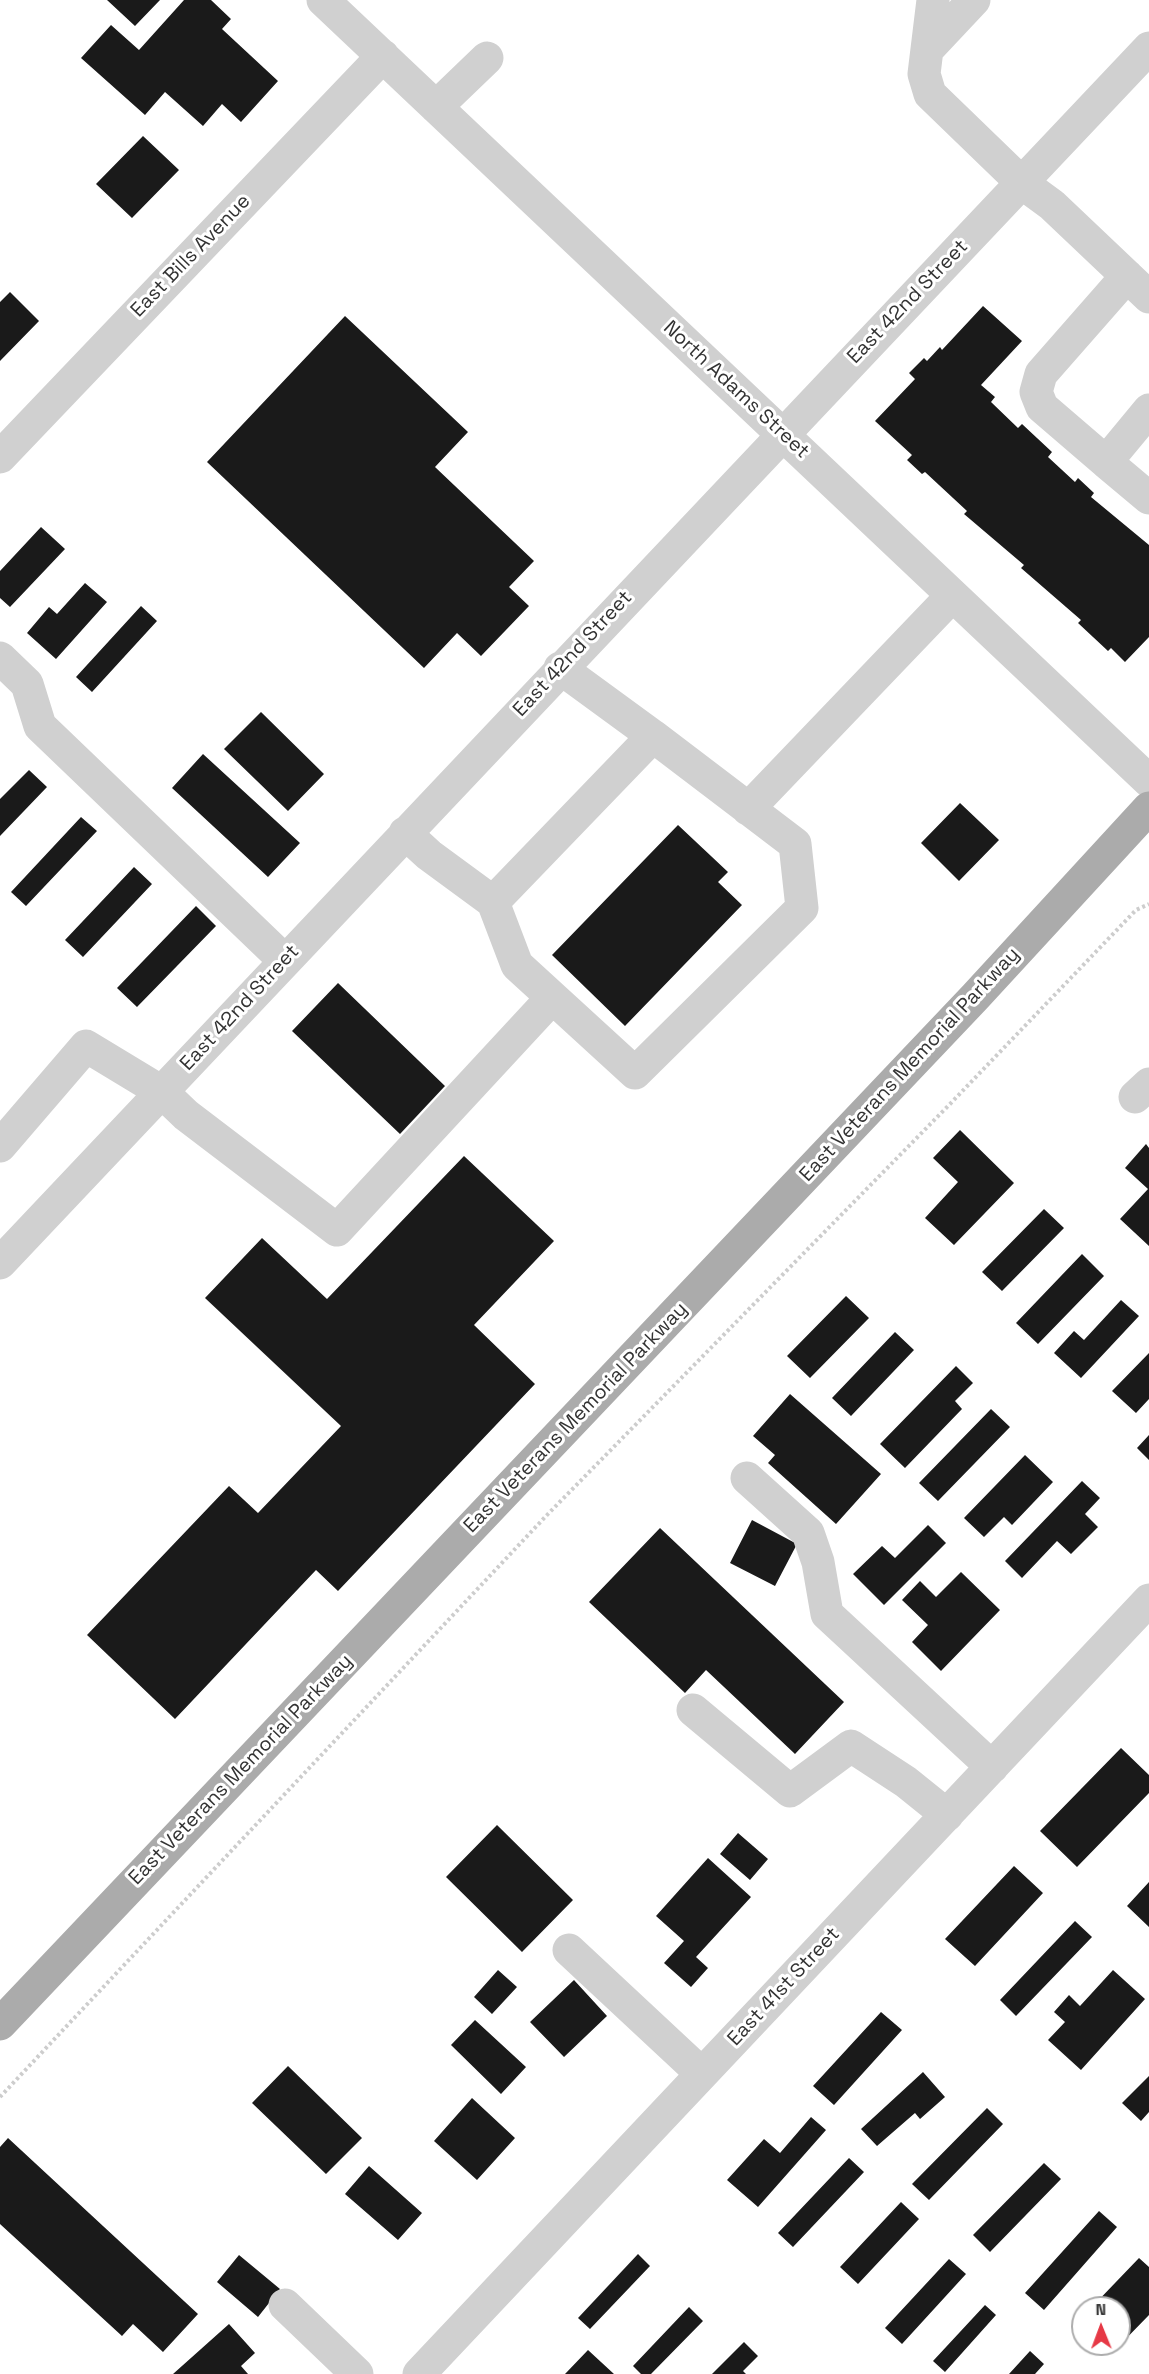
<!DOCTYPE html>
<style>
body{margin:0}
#map{position:relative;width:1149px;height:2374px;overflow:hidden;background:#fff;font-family:"Space Grotesk",sans-serif}
canvas{display:block}
.north{position:absolute;left:1071px;top:2296px;width:60px;height:60px;box-sizing:border-box;background:#fff;border:2px solid #adadad;border-radius:50%;rotate:359deg;font-size:16px;font-weight:700;line-height:24px;text-align:center;color:#333}
.north::after{content:'';display:block;margin:auto;width:21px;height:27px;background:#e63946;clip-path:polygon(50% 0,100% 100%,50% 72%,0 100%)}
</style>
<div id="map">
<canvas width="1149" height="2374"></canvas>
<div class="north">N</div>
</div>
<script>
const context = document.querySelector('canvas').getContext('2d');
context.lineJoin = 'round';
function fill(path, color) { context.fillStyle = color; context.fill(path, 'evenodd'); }
const poly = rows => new Path2D(rows.map(r => 'M' + r).join(''));
function stroke(path, color, width, dash) { context.strokeStyle = color; context.lineWidth = width; context.lineCap = dash ? 'butt' : 'round'; context.setLineDash(dash || []); context.stroke(path); }
function label(font, color, halo, rows, align = 'center') {
  context.font = font + ' "Space Grotesk",sans-serif'; context.lineWidth = 6; context.setLineDash([]); context.textBaseline = 'middle'; context.strokeStyle = halo; context.fillStyle = color; for (const [text, x, y, turn = 0] of rows) {
    context.save(); context.translate(x, y); context.rotate((+turn || 0) * Math.PI / 180); context.textAlign = isNaN(turn) ? turn : align; if (halo) context.strokeText(text, 0, 0); context.fillText(text, 0, 0); context.restore();
  }
}
fill(poly([
 [107,0,160,0,135,26],
 [184,0,211,0,231,19,222,29,278,81,241,122,222,104,203,126,165,92,145,115,81,58,111,25,139,50],
 [143,136,179,170,132,218,96,184],
 [10,292,39,321,0,361,0,302],
 [983,306,1022,341,981,385,995,397,991,402,1018,428,1022,424,1052,452,1048,457,1075,482,1078,478,1094,493,1091,497,1149,545,1149,637,1125,662,1111,648,1108,651,1078,623,1081,620,1021,568,1024,565,964,514,967,511,925,472,922,474,907,460,912,455,875,421,915,379,909,373,924,358,927,361,940,347,942,350],
 [345,316,468,432,435,467,534,561,509,587,529,606,481,656,457,633,424,668,207,462],
 [41,527,65,549,10,607,0,598,0,571],
 [85,583,107,602,56,659,27,633,49,607,57,614],
 [141,606,157,621,92,692,76,677],
 [261,712,324,774,288,811,224,749],
 [203,754,300,843,268,877,172,788],
 [29,770,47,787,0,836,0,799],
 [960,803,999,840,959,881,921,843],
 [81,817,97,831,26,906,11,892],
 [678,825,728,872,718,882,742,905,625,1026,552,955],
 [134,867,152,884,83,957,65,940],
 [196,906,216,926,137,1007,117,988],
 [338,983,445,1086,400,1134,292,1031],
 [960,1130,1014,1183,954,1245,925,1218,958,1182,933,1158],
 [1146,1144,1149,1148,1149,1246,1120,1219,1148,1189,1125,1168],
 [464,1156,554,1241,474,1325,535,1384,338,1591,316,1570,175,1719,87,1635,229,1486,258,1513,341,1426,205,1298,262,1238,327,1299],
 [1044,1209,1064,1228,1002,1291,982,1272],
 [1082,1254,1104,1276,1038,1344,1016,1323],
 [846,1296,869,1318,810,1378,787,1356],
 [1121,1300,1139,1316,1081,1378,1054,1353,1074,1331,1084,1340],
 [895,1332,914,1350,851,1416,832,1398],
 [1149,1353,1149,1399,1136,1413,1112,1391],
 [956,1366,973,1383,955,1401,962,1409,905,1468,880,1444],
 [790,1394,881,1474,836,1524,768,1463,775,1455,753,1436],
 [991,1409,1010,1427,938,1501,919,1483],
 [1149,1435,1149,1460,1137,1448],
 [1025,1455,1053,1482,1012,1525,1004,1517,984,1537,964,1518],
 [1082,1481,1100,1498,1085,1514,1098,1527,1071,1554,1057,1541,1022,1578,1005,1561],
 [752,1520,797,1544,775,1586,730,1563],
 [928,1525,946,1543,884,1605,853,1574,882,1546,895,1558],
 [660,1528,844,1702,795,1754,706,1670,685,1693,589,1602],
 [961,1572,1000,1610,941,1671,912,1642,928,1625,902,1600,920,1581,936,1597],
 [1121,1748,1149,1775,1149,1793,1077,1867,1040,1831],
 [497,1825,573,1900,522,1952,446,1877],
 [738,1833,768,1859,750,1880,720,1854],
 [708,1858,751,1897,696,1957,708,1968,691,1987,664,1963,684,1941,656,1916],
 [1014,1866,1043,1893,975,1966,945,1939],
 [1149,1882,1149,1927,1127,1906],
 [1075,1921,1092,1937,1016,2016,1000,2000],
 [498,1970,517,1987,492,2014,474,1997],
 [1113,1970,1145,1999,1081,2070,1048,2040,1065,2022,1054,2012,1069,1995,1080,2006],
 [574,1980,607,2016,564,2057,530,2022],
 [881,2012,902,2030,834,2105,813,2086],
 [475,2020,526,2067,501,2094,451,2045],
 [288,2066,362,2138,326,2174,252,2103],
 [923,2072,945,2097,920,2119,915,2113,877,2146,861,2129],
 [1149,2076,1149,2112,1141,2121,1122,2103],
 [472,2098,515,2138,477,2180,434,2141],
 [987,2108,1003,2124,929,2200,912,2184],
 [811,2117,826,2130,758,2207,727,2180,764,2139,780,2153],
 [8,2138,198,2314,163,2352,133,2324,122,2336,0,2224,0,2147],
 [849,2158,864,2172,793,2247,778,2233],
 [1044,2163,1061,2179,990,2252,973,2235],
 [369,2166,422,2213,398,2240,345,2194],
 [901,2202,919,2219,858,2284,840,2267],
 [1099,2211,1117,2227,1044,2310,1025,2293],
 [638,2254,650,2266,590,2329,578,2318],
 [239,2255,280,2289,258,2317,217,2282],
 [1139,2258,1149,2267,1149,2315,1112,2353,1102,2344,1119,2344,1119,2308,1091,2308],
 [949,2259,966,2274,902,2344,885,2328],
 [985,2305,996,2315,945,2372,933,2361],
 [689,2307,703,2321,651,2374,641,2374,633,2366],
 [229,2324,255,2353,241,2366,248,2374,173,2374],
 [744,2342,758,2356,743,2371,746,2374,712,2374],
 [588,2350,614,2374,565,2374],
 [1030,2351,1044,2364,1035,2374,1009,2374]
]), '#1a1a1a');
stroke(poly([
 [0,2097,547,1515,950,1104,1136,910,1149,904]
]), '#cdcdcd', 4, [3, 3]);
stroke(poly([
 [323,0,1149,781],
 [933,0,924,74,930,94,1022,183,1052,205,1149,297],
 [927,50,974,0],
 [436,107,487,58],
 [1149,410,1106,462,1149,498],
 [0,457,383,56],
 [1106,462,1042,407,1036,392,1041,374,1127,276],
 [0,658,27,684,40,726,285,961],
 [748,809,952,596],
 [405,833,429,855,493,902,653,736,560,668],
 [493,902,517,965,635,1073,802,908,795,844,653,736],
 [1135,1097,1149,1084],
 [0,1146,86,1046,162,1092,186,1115,337,1230,552,998],
 [0,1263,1149,48],
 [747,1478,808,1533,818,1562,827,1614,992,1767],
 [693,1710,790,1791,851,1746,906,1782,947,1815],
 [569,1950,702,2074],
 [285,2305,357,2374],
 [419,2374,1149,1600]
]), '#d0d0d0', 33);
stroke(poly([
 [0,2024,975,997,1149,808]
]), '#ababab', 33);
label('20px', '#333', '#fff', [
 ["East Bills Avenue",191,256,-46],
 ["East 42nd Street",908,302,-46],
 ["North Adams Street",736,390,43],
 ["East 42nd Street",573,654,-47],
 ["East 42nd Street",240,1008,-47],
 ["East Veterans Memorial Parkway",910,1065,-47],
 ["East Veterans Memorial Parkway",576,1418,-46],
 ["East Veterans Memorial Parkway",241,1770,-46],
 ["East 41st Street",784,1987,-47]
]);
</script>
